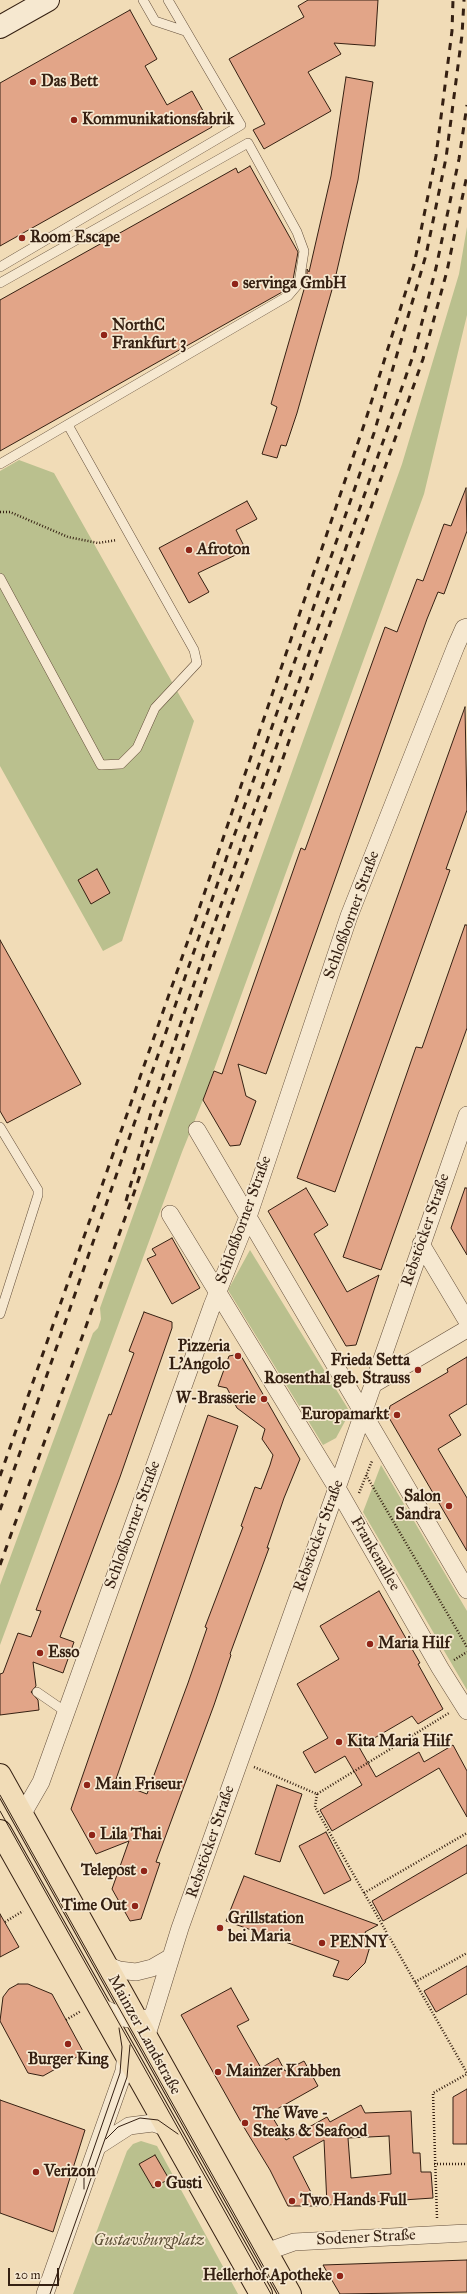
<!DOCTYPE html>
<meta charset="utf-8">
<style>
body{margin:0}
#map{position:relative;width:467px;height:2294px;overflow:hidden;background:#f1dcb7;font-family:"IM FELL Great Primer",serif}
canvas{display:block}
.scale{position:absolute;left:8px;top:2268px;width:51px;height:18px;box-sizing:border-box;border:2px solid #352012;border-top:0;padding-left:5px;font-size:12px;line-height:14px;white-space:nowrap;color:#352012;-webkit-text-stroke:3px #f6e8d0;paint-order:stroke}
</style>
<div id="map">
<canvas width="467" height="2294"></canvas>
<div class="scale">20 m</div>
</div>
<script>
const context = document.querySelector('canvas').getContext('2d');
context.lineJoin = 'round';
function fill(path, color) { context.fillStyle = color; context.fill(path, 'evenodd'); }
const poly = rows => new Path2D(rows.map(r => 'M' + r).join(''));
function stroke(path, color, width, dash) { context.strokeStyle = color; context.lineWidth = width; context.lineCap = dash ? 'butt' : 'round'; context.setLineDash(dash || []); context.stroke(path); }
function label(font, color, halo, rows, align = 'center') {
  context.font = font + ' "IM FELL Great Primer",serif'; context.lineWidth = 3.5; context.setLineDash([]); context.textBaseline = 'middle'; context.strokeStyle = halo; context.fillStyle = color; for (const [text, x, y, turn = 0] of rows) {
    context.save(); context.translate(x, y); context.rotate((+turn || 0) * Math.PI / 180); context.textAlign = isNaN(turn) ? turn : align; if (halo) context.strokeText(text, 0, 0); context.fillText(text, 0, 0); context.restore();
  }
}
fill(poly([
 [467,227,467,315,424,494,203,1100,182,1152,0,1645,0,1585,93,1333,98,1328,101,1319,100,1308,402,464,459,274],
 [19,460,54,473,194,721,122,941,103,951,0,766,0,471],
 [250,1250,350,1412,336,1438,323,1445,228,1290],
 [381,1465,467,1611,467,1690,363,1512],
 [141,2141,157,2146,238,2294,73,2294,127,2151,133,2144]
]), '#bac08e');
const building = poly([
 [308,0,378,0,375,46,334,43,341,54,308,72,331,111,264,149,253,130,265,124,229,59,304,17,298,6,308,0],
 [130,10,157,59,145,66,167,105,192,91,212,127,0,246,0,83,130,10],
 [346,77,373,82,358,180,335,279,297,413,286,446,281,445,277,458,262,454,277,407,271,404,307,279,307,269,309,272,331,176,346,77],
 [250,166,298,252,293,280,284,291,0,451,0,300,236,168,238,173,250,166],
 [466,488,467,531,444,594,438,592,427,619,266,1074,238,1064,246,1096,256,1101,240,1145,230,1146,203,1100,214,1071,222,1074,301,848,305,850,385,627,397,632,417,579,423,581,444,524,451,526,466,488],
 [247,501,257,519,236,530,246,550,198,573,209,592,189,603,159,548,247,501],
 [465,707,467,810,446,869,450,870,335,1192,297,1178,465,707],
 [97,869,110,893,91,904,78,880,97,869],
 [465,925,467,925,467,1028,381,1270,343,1257,416,1047,422,1048,465,925],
 [0,940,81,1084,7,1123,0,1111,0,940],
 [306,1188,328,1225,314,1234,347,1292,379,1275,356,1345,346,1346,268,1211,306,1188],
 [465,1188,467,1188,467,1255,451,1228,465,1188],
 [172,1238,200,1288,172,1304,147,1259,156,1255,152,1249,172,1238],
 [144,1312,172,1322,172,1328,120,1477,60,1637,74,1642,63,1673,33,1662,36,1686,31,1692,38,1700,39,1710,0,1715,0,1674,3,1673,18,1633,31,1637,41,1611,36,1610,109,1414,111,1415,134,1353,129,1351,144,1312],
 [240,1354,300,1459,284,1498,267,1548,269,1548,230,1654,231,1655,214,1705,156,1862,160,1863,141,1919,130,1921,112,1889,129,1841,96,1854,71,1809,208,1415,238,1426,115,1782,147,1794,188,1683,207,1628,205,1627,243,1527,241,1526,255,1487,261,1489,270,1465,273,1455,262,1439,265,1429,237,1408,227,1388,218,1386,229,1356,240,1354],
 [467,1357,467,1404,449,1415,461,1435,438,1449,467,1498,467,1551,388,1416,390,1406,448,1372,447,1369,467,1357],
 [379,1591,420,1663,418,1664,443,1709,418,1724,412,1716,359,1747,376,1777,419,1752,424,1762,453,1745,467,1771,467,1817,439,1768,332,1831,320,1810,362,1785,345,1756,315,1773,303,1752,328,1738,297,1684,339,1659,320,1626,379,1591],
 [277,1785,302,1794,280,1862,255,1854,277,1785],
 [326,1832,351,1880,324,1894,299,1846,326,1832],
 [467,1845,467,1873,383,1921,372,1901,467,1845],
 [244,1876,378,1925,365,1932,371,1943,365,1963,348,1980,333,1976,339,1961,226,1921,244,1876],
 [0,1914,19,1947,0,1957,0,1914],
 [467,1966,467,1994,436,2012,424,1991,467,1966],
 [18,1984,28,1984,52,1994,84,2053,43,2076,28,2073,0,2021,3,1997,9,1989,18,1984],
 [231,1988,249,2020,237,2026,261,2068,278,2058,285,2071,304,2061,318,2086,270,2113,286,2140,327,2117,330,2122,361,2105,365,2113,411,2111,413,2153,420,2153,421,2172,431,2172,433,2198,327,2205,324,2140,293,2157,318,2206,288,2206,270,2170,245,2129,181,2015,231,1988],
 [389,2136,391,2174,351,2178,348,2138,389,2136],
 [467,2089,467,2144,453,2144,453,2097,467,2089],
 [0,2100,85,2130,53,2232,0,2213,0,2100],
 [155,2155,169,2179,153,2188,139,2164,155,2155],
 [467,2260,467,2292,340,2294,323,2265,467,2260]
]);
fill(building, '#e2a588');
stroke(building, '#352012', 1);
const service = poly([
 [143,0,155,21,185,31],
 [0,267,241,125,168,0],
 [0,283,248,143,297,232,304,251,299,283,288,296,0,464],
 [0,578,101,765,121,764,137,748,155,708,197,663,194,650,68,425],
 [0,1127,38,1190,38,1195,0,1314],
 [37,1692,66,1712]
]);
const minor = poly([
 [197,1130,467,1590],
 [170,1214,337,1488,440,1668,467,1711],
 [421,1244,467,1321],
 [372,1385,467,1329],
 [22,1815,41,1782,212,1306,248,1217,349,916,456,646,464,628,467,627],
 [106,1965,119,1970,136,1972,152,1968,171,1957],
 [99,2006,124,2018,136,2020,146,2018],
 [146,2038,180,1928,337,1488,467,1115],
 [98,2146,129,2126,153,2123,168,2128],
 [266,2252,294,2242,467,2233],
 [45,2294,124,2071,126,2054]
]);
const secondary = poly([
 [0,27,48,0]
]);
const primary = poly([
 [0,1775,290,2294],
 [0,1831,261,2294]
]);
stroke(service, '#644f3b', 10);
stroke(minor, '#644f3b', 18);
stroke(secondary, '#352012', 24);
stroke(primary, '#352012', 24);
stroke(poly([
 [0,512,10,512,68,537,98,543,117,540],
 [366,1475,467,1647],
 [359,1493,372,1461],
 [454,1660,467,1652],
 [254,1767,317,1794,449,1713],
 [317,1794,315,1807,467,2073],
 [364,1893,467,1833],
 [5,1922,23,1911],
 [415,1982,467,1953],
 [66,2020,81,2011],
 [434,2164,467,2164],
 [437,2218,433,2093,467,2074]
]), '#352012', 2.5, [1, 2]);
stroke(service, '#f6e8d0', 9);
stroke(minor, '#f6e8d0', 17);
stroke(secondary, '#f6e8d0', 22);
stroke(primary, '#f1dcb7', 22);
stroke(poly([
 [0,1795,279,2294],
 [0,1811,271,2294],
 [106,2139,118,2127,140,2118,158,2120,178,2134],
 [84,2189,84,2177,120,2073,122,2047,119,2028],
 [50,2294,127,2077,130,2045]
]), '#352012', 1);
stroke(poly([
 [126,1201,151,1113,206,948,414,353,436,268,459,159,467,105],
 [0,1476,198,912,366,419,414,265,436,156,452,31,453,0],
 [0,1510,374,433,426,255,446,158,462,35,464,0],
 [0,1565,134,1193,215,952,423,359,447,271,467,175]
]), '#352012', 3, [7, 7]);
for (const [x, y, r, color] of [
 [33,82,4,"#8f2418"],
 [74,120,4,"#8f2418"],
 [22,238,4,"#8f2418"],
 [235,284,4,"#8f2418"],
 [104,335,4,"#8f2418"],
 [189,550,4,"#8f2418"],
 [238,1356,4,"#8f2418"],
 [418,1370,4,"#8f2418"],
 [264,1399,4,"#8f2418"],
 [397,1415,4,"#8f2418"],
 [449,1506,4,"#8f2418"],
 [370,1644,4,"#8f2418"],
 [40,1653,4,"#8f2418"],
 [339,1742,4,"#8f2418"],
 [87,1785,4,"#8f2418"],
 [92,1835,4,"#8f2418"],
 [144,1871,4,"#8f2418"],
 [135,1906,4,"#8f2418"],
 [220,1928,4,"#8f2418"],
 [322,1943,4,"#8f2418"],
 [68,2044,4,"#8f2418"],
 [218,2072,4,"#8f2418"],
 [245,2123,4,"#8f2418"],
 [36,2172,4,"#8f2418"],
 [158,2184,4,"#8f2418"],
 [292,2201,4,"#8f2418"],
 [340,2276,4,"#8f2418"]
]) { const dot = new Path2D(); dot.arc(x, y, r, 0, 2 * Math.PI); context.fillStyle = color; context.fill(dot); stroke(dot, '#f6e8d0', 1.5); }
label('bold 16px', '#352012', '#f6e8d0', [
 ["Das Bett",41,82],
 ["Kommunikationsfabrik",82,120],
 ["Room Escape",30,238],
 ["servinga GmbH",243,284],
 ["NorthC",112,326],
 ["Frankfurt 3",112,344],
 ["Afroton",197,550],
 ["Pizzeria",230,1347,"right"],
 ["L'Angolo",230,1365,"right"],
 ["Frieda Setta",410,1361,"right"],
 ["Rosenthal geb. Strauss",410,1379,"right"],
 ["W-Brasserie",256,1399,"right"],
 ["Europamarkt",389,1415,"right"],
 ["Salon",441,1497,"right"],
 ["Sandra",441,1515,"right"],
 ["Maria Hilf",378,1644],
 ["Esso",48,1653],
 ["Kita Maria Hilf",347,1742],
 ["Main Friseur",95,1785],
 ["Lila Thai",100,1835],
 ["Telepost",136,1871,"right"],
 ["Time Out",127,1906,"right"],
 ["Grillstation",228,1919],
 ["bei Maria",228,1937],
 ["PENNY",330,1943],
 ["Burger King",68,2060,"center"],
 ["Mainzer Krabben",226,2072],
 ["The Wave -",253,2114],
 ["Steaks & Seafood",253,2132],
 ["Verizon",44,2172],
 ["Gusti",166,2184],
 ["Two Hands Full",300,2201],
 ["Hellerhof Apotheke",332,2276,"right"]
], 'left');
label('16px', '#352012', '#f6e8d0', [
 ["Schloßborner Straße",352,915,-70],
 ["Schloßborner Straße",244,1220,-70],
 ["Rebstöcker Straße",426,1230,-71],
 ["Schloßborner Straße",133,1525,-70],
 ["Rebstöcker Straße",319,1536,-70],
 ["Frankenallee",375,1554,60],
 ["Rebstöcker Straße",211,1842,-71],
 ["Mainzer Landstraße",144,2035,61],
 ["Sodener Straße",366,2238,-3]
]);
label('italic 16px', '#5d5037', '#f6e8d0', [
 ["Gustavsburgplatz",149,2241]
]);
</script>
